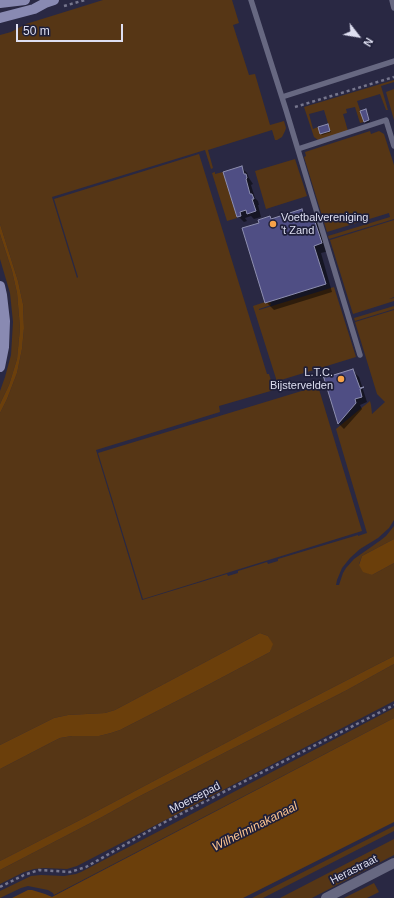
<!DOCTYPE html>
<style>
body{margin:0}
#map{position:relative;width:394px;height:898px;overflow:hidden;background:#292843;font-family:Arial,sans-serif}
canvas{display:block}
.north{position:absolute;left:338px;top:16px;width:40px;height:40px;-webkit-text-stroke:3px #1f1f39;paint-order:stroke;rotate:121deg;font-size:11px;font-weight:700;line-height:16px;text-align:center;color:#dedff1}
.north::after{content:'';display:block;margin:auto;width:14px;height:18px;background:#dedff1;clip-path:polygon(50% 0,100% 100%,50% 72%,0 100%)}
.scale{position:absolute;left:16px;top:24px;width:107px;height:18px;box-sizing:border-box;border:2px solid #dedff1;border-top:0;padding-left:5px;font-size:12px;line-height:14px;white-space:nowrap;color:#dedff1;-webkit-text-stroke:3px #1f1f39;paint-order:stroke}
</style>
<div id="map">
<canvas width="394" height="898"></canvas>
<div class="north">N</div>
<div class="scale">50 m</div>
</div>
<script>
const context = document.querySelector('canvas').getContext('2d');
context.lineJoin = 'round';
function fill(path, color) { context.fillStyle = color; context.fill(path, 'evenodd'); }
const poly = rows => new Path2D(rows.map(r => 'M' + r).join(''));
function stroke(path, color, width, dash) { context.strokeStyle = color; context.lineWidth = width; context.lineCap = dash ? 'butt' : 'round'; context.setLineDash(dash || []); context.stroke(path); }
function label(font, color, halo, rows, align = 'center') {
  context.font = font + ' Arial,sans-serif'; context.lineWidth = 3.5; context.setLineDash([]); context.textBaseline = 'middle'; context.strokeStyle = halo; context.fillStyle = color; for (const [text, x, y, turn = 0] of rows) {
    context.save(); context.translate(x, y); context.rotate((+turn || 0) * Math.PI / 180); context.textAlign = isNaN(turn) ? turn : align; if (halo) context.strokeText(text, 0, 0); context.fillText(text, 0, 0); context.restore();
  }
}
fill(poly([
 [103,0,232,0,239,23,233,25,249,75,255,74,270,125,284,121,286,128,285,131,282,137,277,140,275,140,272,130,208,150,213,168,211,169,205,150,52,197,77,278,78,277,54,199,199,154,267,374,269,374,274,390,219,406,220,412,96,450,142,600,227,574,228,576,238,573,238,571,267,562,268,564,278,561,278,559,358,535,358,536,367,533,336,429,370,401,371,405,372,414,385,402,377,394,355,322,394,310,394,520,389,528,378,538,360,549,350,558,342,568,337,580,336,585,339,585,343,573,346,568,354,559,381,540,386,536,394,526,394,539,362,556,359,564,364,571,372,575,394,563,394,656,256,727,82,819,0,861,0,769,52,742,60,738,72,736,99,736,111,733,120,730,202,688,270,652,272,644,268,636,260,633,115,710,105,713,68,715,54,718,0,745,0,413,7,399,17,373,22,349,24,328,23,304,18,281,0,224,0,35,11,32,26,24],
 [394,80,394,82,381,86,388,110,386,110,380,94,357,101,364,122,360,123,355,107,346,109,347,113,343,114,348,131,318,140,314,137,304,107],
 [324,110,330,130,320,134,318,127,313,129,309,114],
 [394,89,394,120,386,92],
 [370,131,371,134,379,131,384,134,394,165,394,219,329,239,328,236,390,217,389,213,327,232,304,157,306,156,305,152],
 [295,159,307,196,266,209,255,171],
 [215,172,215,174,223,172,237,218,227,221,212,173],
 [394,220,394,297,389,299,394,298,394,301,353,314,330,240],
 [0,234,12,271,17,293,20,328,17,359,9,385,0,404,0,391,5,377,11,355,13,322,10,293,0,259],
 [334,287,356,357,281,380,284,390,324,379,282,391,281,387,279,388,253,306,265,302,270,301,271,305,259,309,259,310],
 [394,306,394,309,355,321,354,318],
 [318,386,362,531,143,599,98,453],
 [394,664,394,701,77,866,67,869,44,868,34,869,24,872,0,884,0,870,102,817,138,797,265,732,347,690],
 [394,708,394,718,54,895,53,893,48,890,28,886,21,888,0,898,0,891,31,876,41,875,64,876,76,874,81,872],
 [394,826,394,831,263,898,252,898],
 [394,839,394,855,312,898,280,898],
 [374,883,379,892,367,898,344,898]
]), '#563615');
fill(poly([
 [0,224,18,281,23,304,24,328,22,349,17,373,7,399,0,413,0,404,9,385,17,359,20,328,17,293,12,271,0,234],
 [394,539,394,563,372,575,363,572,359,565,362,556],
 [260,633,268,636,273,644,270,652,202,688,120,730,111,733,99,736,72,736,60,738,52,742,0,769,0,745,54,718,68,715,105,713,115,710],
 [394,656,394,664,347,690,138,797,102,817,0,870,0,861,82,819,256,727],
 [394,718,394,822,243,898,12,898,28,890,32,890,45,894,52,897]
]), '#6b3f0b');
fill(poly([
 [366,110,367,112,370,122,366,123,364,121],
 [328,126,329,127,331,132,322,135,321,133],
 [241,167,247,173,249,178,253,184,251,185,255,198,258,201,259,205,258,205,261,217,254,219,251,216,245,218,247,221,244,222,238,216],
 [302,211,310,218,311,221,314,220,321,228,329,251,321,253,332,292,274,310,266,302,261,223,269,217,272,220],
 [353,371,359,377,367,402,360,405,362,409,344,429,338,423]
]), '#0007');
const building = poly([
 [366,109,369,120,364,122,360,111,366,109],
 [328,124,330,131,320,134,318,127,328,124],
 [242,166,244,174,246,174,247,178,246,179,250,194,252,194,254,199,252,199,256,211,247,214,246,210,240,212,241,216,237,217,223,172,242,166],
 [302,209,306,222,314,219,322,243,314,246,326,284,265,303,242,228,259,223,258,220,270,216,271,219,302,209],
 [353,369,360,388,364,387,360,389,362,397,355,399,356,403,338,424,323,375,324,378,353,369]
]);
fill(building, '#4f4e84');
stroke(building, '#8e8fb0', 1);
stroke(poly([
 [64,6,85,0],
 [295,107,394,77],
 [0,887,24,875,39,870,70,872,86,867,163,823,394,705]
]), '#76768d', 2.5, [3, 3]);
stroke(poly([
 [251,0,286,110,360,355],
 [392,0,394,8],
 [282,97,394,61],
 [298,149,386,120,394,146]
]), '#676881', 5.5);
stroke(poly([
 [326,898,394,863]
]), '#676881', 10);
stroke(poly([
 [0,3,25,0],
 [0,18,34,9,45,3,54,0],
 [0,286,2,295,5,321,4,347,0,367]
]), '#898ab2', 10);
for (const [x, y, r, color] of [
 [273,224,4,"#f7a248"],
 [341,379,4,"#f7a248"]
]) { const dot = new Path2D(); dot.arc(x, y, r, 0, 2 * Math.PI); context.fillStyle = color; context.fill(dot); stroke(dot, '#1f1f39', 1.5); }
label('11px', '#dedff1', '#1f1f39', [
 ["Voetbalvereniging",281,218],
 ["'t Zand",281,231],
 ["L.T.C.",333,373,"right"],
 ["Bijstervelden",333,386,"right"]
], 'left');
label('11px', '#dedff1', '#1f1f39', [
 ["Moersepad",195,798,-27],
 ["Herastraat",354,870,-27]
]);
label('italic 12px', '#fcc48f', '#1f1f39', [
 ["Wilhelminakanaal",255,827,-27]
]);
</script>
